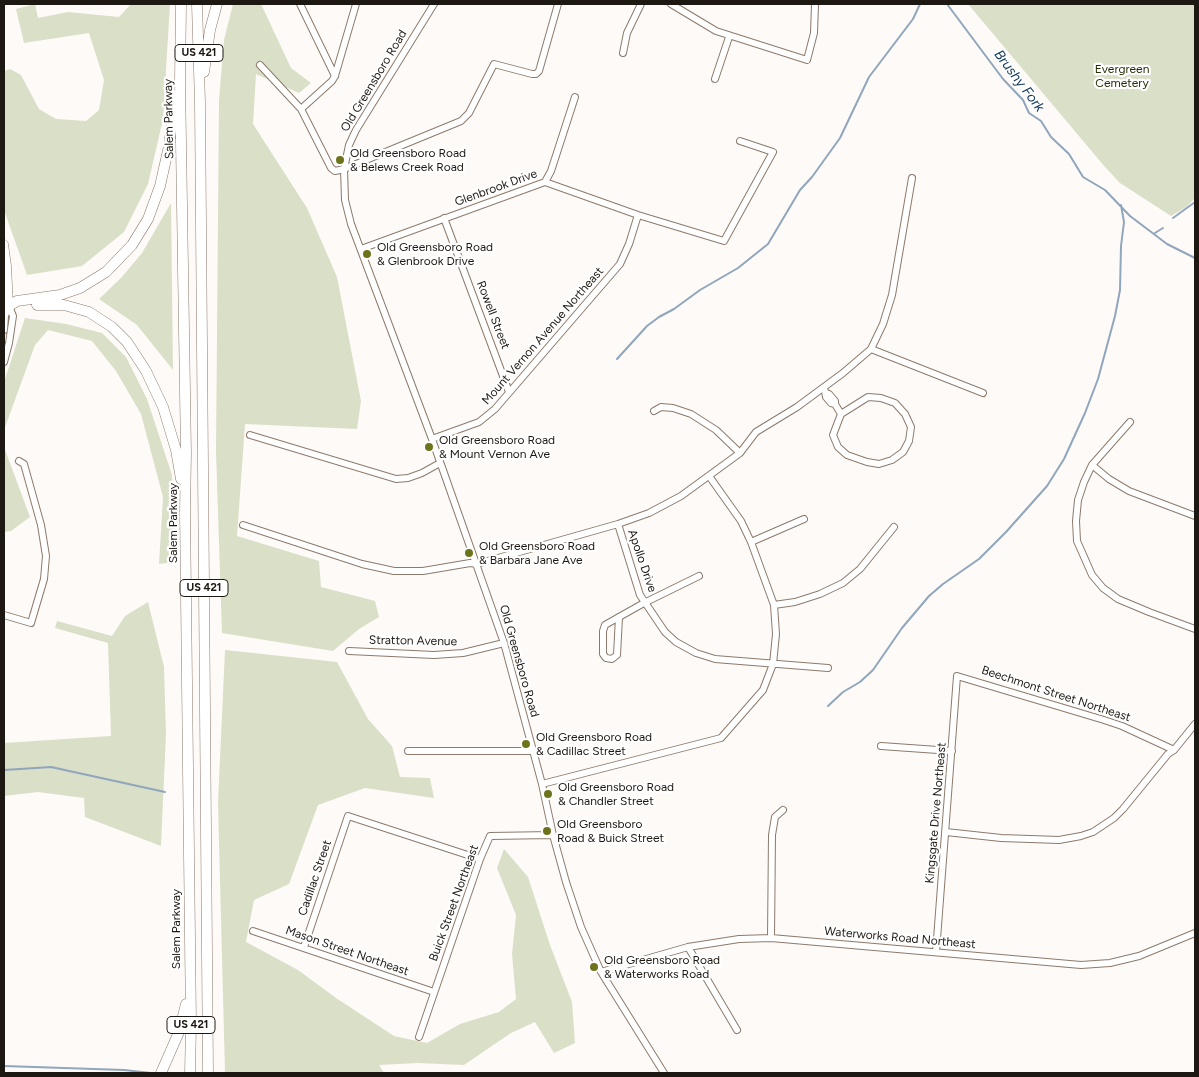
<!DOCTYPE html>
<style>
body{margin:0}
#map{position:relative;width:1199px;height:1077px;overflow:hidden;background:#fefaf7;font-family:Figtree,sans-serif}
canvas{display:block}
.frame{position:absolute;inset:0;border:5px solid #1e1812;pointer-events:none}
</style>
<div id="map">
<canvas width="1199" height="1077"></canvas>
<div class="frame"></div>
</div>
<script>
const context = document.querySelector('canvas').getContext('2d');
context.lineJoin = 'round';
function fill(path, color) { context.fillStyle = color; context.fill(path, 'evenodd'); }
const poly = rows => new Path2D(rows.map(r => 'M' + r).join(''));
function stroke(path, color, width, dash) { context.strokeStyle = color; context.lineWidth = width; context.lineCap = dash ? 'butt' : 'round'; context.setLineDash(dash || []); context.stroke(path); }
function label(font, color, halo, rows, align = 'center') {
  context.font = font + ' Figtree,sans-serif'; context.lineWidth = 4.5; context.setLineDash([]); context.textBaseline = 'middle'; context.strokeStyle = halo; context.fillStyle = color; for (const [text, x, y, turn = 0] of rows) {
    context.save(); context.translate(x, y); context.rotate((+turn || 0) * Math.PI / 180); context.textAlign = isNaN(turn) ? turn : align; if (halo) context.strokeText(text, 0, 0); context.fillText(text, 0, 0); context.restore();
  }
}
fill(poly([
 [35,4,38,18,68,12,119,17,131,4,170,4,163,119,148,184,124,232,82,266,27,275,4,210,4,71,10,69,21,75,39,109,56,119,86,121,99,110,104,80,89,33,24,43,16,9],
 [233,4,261,4,291,68,311,83,299,93,256,74,253,124,307,208,337,277,361,401,357,429,245,424,237,536,319,561,321,587,375,601,379,617,359,629,333,651,222,633,216,452,219,100,224,40],
 [968,4,1195,4,1195,198,1186,207,1171,216,1120,183,1105,167],
 [171,203,173,370,137,325,99,299,121,278,142,253],
 [25,318,66,324,102,333,126,357,147,399,172,475,174,562,159,564,163,497,141,414,116,371,92,341,48,330,35,345,4,430,4,382],
 [4,447,30,517,11,531,4,532],
 [148,602,164,667,166,734,161,846,85,817,84,798,38,792,4,796,4,743,111,736,108,643,55,628,57,621,112,636,125,616],
 [225,650,337,662,368,719,392,746,400,777,430,778,434,798,365,788,318,805,289,884,254,900,246,942,298,970,336,998,394,1036,427,1043,460,1024,499,1012,516,999,512,954,516,915,497,868,504,849,528,877,550,945,572,1002,575,1043,554,1053,535,1022,511,1033,464,1065,418,1063,379,1065,384,1073,225,1073,218,803]
]), '#dadfc8');
stroke(poly([
 [947,4,1003,79,1023,100,1029,113,1041,121,1051,137,1069,154,1083,177,1105,190,1130,216,1167,244,1195,258],
 [1173,218,1195,202],
 [1155,233,1163,228],
 [617,359,647,326,659,317,674,309,700,290,738,268,768,244,800,190,812,177,840,138,869,77,913,19,920,4],
 [828,706,843,692,860,682,873,670,902,628,929,596,943,584,979,559,1006,532,1047,486,1064,459,1085,413,1098,379,1115,316,1120,290,1121,246,1124,222,1121,205],
 [4,770,51,767,165,792],
 [4,1066,124,1070,151,1073]
]), '#8fa6bd', 2);
const minor = poly([
 [300,4,335,76],
 [434,4,356,130,349,145,344,169,345,200,351,224,432,439,504,643,542,784,553,835,566,882,581,927,601,972,664,1073],
 [671,4,716,31,807,60,814,33,815,4],
 [623,53,627,33,641,4],
 [260,65,301,109,331,168,335,171,344,169,461,121,469,113,494,64,532,74,536,74,539,71,558,4],
 [715,79,729,37],
 [301,109,332,81,335,76,356,4],
 [545,182,551,171,575,97],
 [444,218,509,392],
 [361,249,545,182,638,215,724,241,773,152,740,141],
 [4,330,5,316,9,306],
 [871,349,983,393],
 [4,362,9,343,13,316,9,306],
 [825,391,826,397,831,403,835,404],
 [826,393,829,394,835,401,835,404,841,414,833,435,838,447,847,455,867,462,879,464,892,460,903,452,909,441,911,427,905,414,895,403,881,398,868,397,841,414],
 [654,411,661,407,673,408,691,414,716,430,740,453],
 [1130,422,1092,465,1084,482,1078,500,1076,521,1077,541,1092,575,1103,588,1118,599,1149,612,1195,629],
 [250,435,396,479,408,478,422,473,440,463],
 [432,439,479,422,495,409,620,264,629,244,638,215],
 [1092,465,1109,479,1129,491,1195,516],
 [618,524,640,595,665,632,676,642,696,653,715,659,828,668],
 [243,525,362,564,394,571,423,571,470,563,477,564,618,524,649,513,681,496,740,453,756,432,797,407,843,373,871,349,883,324,892,295,912,178],
 [751,542,804,519],
 [774,605,795,602,820,594,843,583,860,569,894,527],
 [4,615,31,623,44,579,46,556,41,525,24,464,19,461],
 [619,617,617,655,612,659,606,658,603,654,603,631,605,625,619,617,644,603,699,576],
 [349,651,434,655,463,653,504,643],
 [881,746,952,751],
 [408,751,532,751],
 [542,784,721,738,763,690,773,664,776,634,774,605,751,542,741,521,709,476],
 [946,832,1001,838,1059,840,1081,836,1093,832,1114,818,1123,809,1168,754,1174,750,1195,724],
 [253,931,434,992],
 [771,938,772,835,775,817,783,810],
 [304,947,348,816,480,859],
 [688,947,737,1030],
 [936,952,957,676,1104,720,1122,726,1174,750],
 [601,972,688,947,739,939,771,938,1081,965,1110,963,1139,956,1195,933],
 [419,1037,480,859,490,836,553,835]
]);
const major = poly([
 [4,244,7,266,9,306]
]);
const highway = poly([
 [181,4,180,81,186,454,185,511,191,1025,190,1073],
 [197,4,200,103,208,1073],
 [204,72,210,30,217,4],
 [37,305,64,305,89,312,112,327,127,342,146,371,163,407,176,450,181,479],
 [9,306,17,301,60,295,80,288,106,272,132,245,148,219,160,186,169,146,175,95],
 [161,1073,179,1032,186,1004]
]);
stroke(minor, '#8c7a6c', 8);
stroke(major, '#8c7a6c', 9);
stroke(highway, '#8c7a6c', 11);
stroke(minor, '#fff', 6);
stroke(major, '#fff', 8);
stroke(highway, '#fff', 10);
for (const [x, y, r, color] of [
 [340,160,5,"#6c731b"],
 [367,254,5,"#6c731b"],
 [429,447,5,"#6c731b"],
 [469,553,5,"#6c731b"],
 [526,744,5,"#6c731b"],
 [548,794,5,"#6c731b"],
 [547,831,5,"#6c731b"],
 [594,967,5,"#6c731b"]
]) { const dot = new Path2D(); dot.arc(x, y, r, 0, 2 * Math.PI); context.fillStyle = color; context.fill(dot); stroke(dot, '#fff', 2); }
for (const [x, y, w] of [
 [199,53,48],
 [204,588,48],
 [191,1025,48]
]) { const box = new Path2D(); box.roundRect(x - w / 2, y - 8.5, w, 17, 4); context.fillStyle = '#fff'; context.fill(box); stroke(box, '#1e1812', 1); }
label('bold 11px', '#1e1812', null, [
 ["US 421",199,53],
 ["US 421",204,588],
 ["US 421",191,1025]
]);
label('12px', '#272d05', '#fff', [
 ["Evergreen",1122,69],
 ["Cemetery",1122,83]
]);
label('12px', '#1e1812', '#fff', [
 ["Old Greensboro Road",374,81,-59],
 ["Salem Parkway",169,119,-91],
 ["Glenbrook Drive",496,188,-20],
 ["Rowell Street",493,315,69],
 ["Mount Vernon Avenue Northeast",543,336,-49],
 ["Salem Parkway",173,523,-90],
 ["Apollo Drive",642,561,71],
 ["Stratton Avenue",413,641,1],
 ["Old Greensboro Road",519,661,74],
 ["Beechmont Street Northeast",1056,694,18],
 ["Kingsgate Drive Northeast",936,813,-85],
 ["Cadillac Street",315,878,-71],
 ["Buick Street Northeast",454,903,-70],
 ["Salem Parkway",176,929,-90],
 ["Waterworks Road Northeast",900,938,5],
 ["Mason Street Northeast",347,951,19]
]);
label('12px', '#1e1812', '#fff', [
 ["Old Greensboro Road",350,153],
 ["& Belews Creek Road",350,167],
 ["Old Greensboro Road",377,247],
 ["& Glenbrook Drive",377,261],
 ["Old Greensboro Road",439,440],
 ["& Mount Vernon Ave",439,454],
 ["Old Greensboro Road",479,546],
 ["& Barbara Jane Ave",479,560],
 ["Old Greensboro Road",536,737],
 ["& Cadillac Street",536,751],
 ["Old Greensboro Road",558,787],
 ["& Chandler Street",558,801],
 ["Old Greensboro",557,824],
 ["Road & Buick Street",557,838],
 ["Old Greensboro Road",604,960],
 ["& Waterworks Road",604,974]
], 'left');
label('italic 14px', '#163b5e', '#fff', [
 ["Brushy Fork",1019,81,53]
]);
</script>
